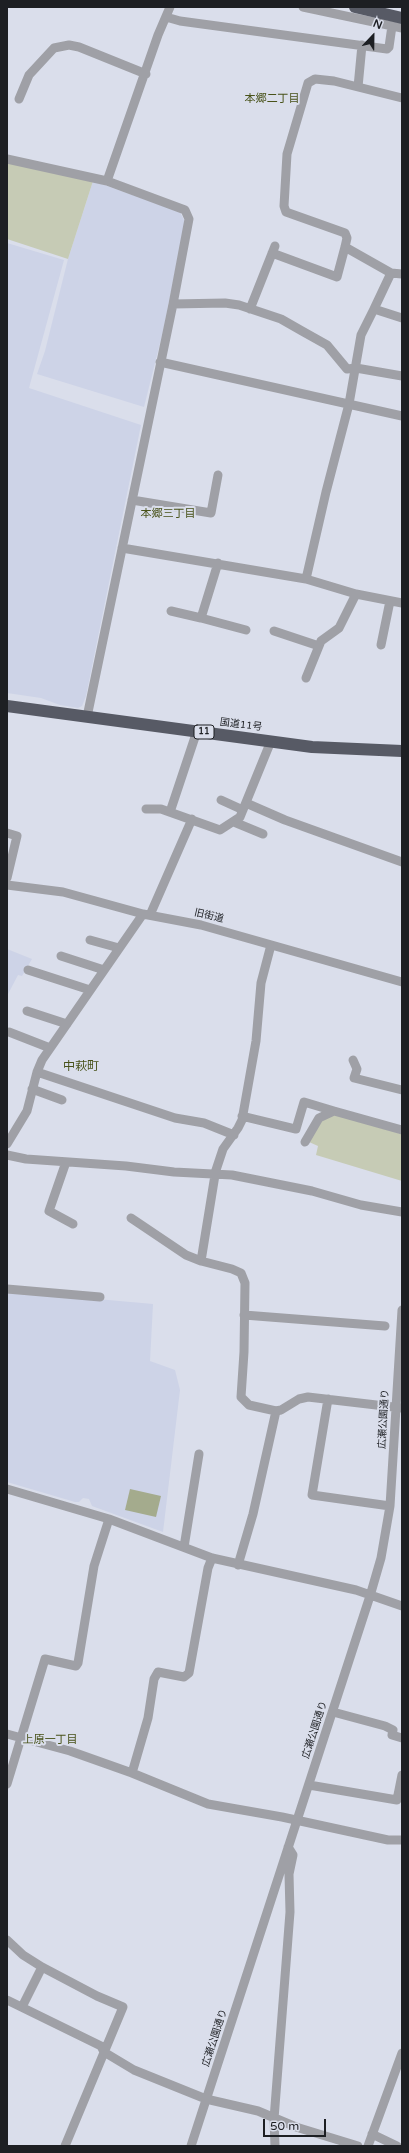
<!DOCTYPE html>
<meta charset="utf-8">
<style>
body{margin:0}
#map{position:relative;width:409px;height:2153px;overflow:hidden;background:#dadeeb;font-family:"Varela Round",sans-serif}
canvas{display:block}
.frame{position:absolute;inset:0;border:8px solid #1d1f23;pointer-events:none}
.north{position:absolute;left:353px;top:16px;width:40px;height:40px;-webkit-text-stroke:3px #dadeeb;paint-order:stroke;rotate:22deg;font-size:11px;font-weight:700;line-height:16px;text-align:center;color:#1d1f23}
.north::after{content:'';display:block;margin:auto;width:14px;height:18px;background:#1d1f23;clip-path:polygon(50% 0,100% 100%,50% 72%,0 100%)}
.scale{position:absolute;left:263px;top:2119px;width:63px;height:18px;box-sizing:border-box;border:2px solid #1d1f23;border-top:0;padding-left:5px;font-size:12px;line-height:14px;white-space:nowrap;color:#1d1f23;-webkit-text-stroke:3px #dadeeb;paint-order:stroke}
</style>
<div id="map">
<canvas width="409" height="2153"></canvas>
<div class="frame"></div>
<div class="north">N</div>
<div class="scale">50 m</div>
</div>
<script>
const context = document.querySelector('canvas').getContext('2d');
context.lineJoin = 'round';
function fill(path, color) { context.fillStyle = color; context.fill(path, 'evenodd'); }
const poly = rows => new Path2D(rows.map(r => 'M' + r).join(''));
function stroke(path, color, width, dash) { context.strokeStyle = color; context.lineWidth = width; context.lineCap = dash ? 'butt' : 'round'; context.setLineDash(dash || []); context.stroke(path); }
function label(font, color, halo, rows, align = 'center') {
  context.font = font + ' "Varela Round","Noto Sans JP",sans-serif'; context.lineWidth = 4; context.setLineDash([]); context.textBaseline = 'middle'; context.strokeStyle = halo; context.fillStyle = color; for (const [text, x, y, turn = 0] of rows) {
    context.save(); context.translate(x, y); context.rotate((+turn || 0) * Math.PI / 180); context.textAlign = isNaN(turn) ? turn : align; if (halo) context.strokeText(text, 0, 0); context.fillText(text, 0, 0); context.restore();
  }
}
fill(poly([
 [93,181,180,212,185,222,163,331,144,407,37,374,45,351,68,259],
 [7,243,64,260,29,388,141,425,86,696,82,706,78,708,60,705,41,698,7,693],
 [7,949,32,959,22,976,18,975,7,996],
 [7,1291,153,1304,150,1361,175,1370,180,1390,163,1532,92,1506,89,1499,83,1498,79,1502,75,1502,7,1482]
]), '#cdd3e7');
fill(poly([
 [7,162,93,181,68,259,7,239],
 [332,1114,402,1134,402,1181,316,1155,318,1146,309,1142,321,1119]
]), '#c6cbb5');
fill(poly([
 [130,1489,161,1496,156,1517,125,1510]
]), '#a4ab8d');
stroke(poly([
 [303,7,402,28],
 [166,17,180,21,387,49,389,47,392,26],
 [358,87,362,45],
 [19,99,29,75,54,48,69,45,79,47,146,74],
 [7,159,107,181,185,210,189,219,173,304,87,717],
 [107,181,158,35,170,7],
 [345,247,391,273,402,274],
 [272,253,337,277,345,247,347,238,345,233,286,212,284,206,287,154,308,83,315,79,334,81,402,98],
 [391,273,374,309,402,318],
 [173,304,225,303,239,305,281,319,302,331,327,345,347,369,356,368,402,376],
 [250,309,275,246],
 [160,362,402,416],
 [132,500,211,513,218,475],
 [122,548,306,579,356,594,402,603],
 [218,563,201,618,246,630],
 [306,579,326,492,349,404,361,335,374,309],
 [171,611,201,618],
 [274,631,319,646],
 [381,645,390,601],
 [306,678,321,641,339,628,356,594],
 [221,800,243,810],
 [246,803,285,820,402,862],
 [146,809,161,809,220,830,240,817,271,741],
 [170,812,197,731],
 [234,822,263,834],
 [7,833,17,836,7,878],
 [7,885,63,892,143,914,201,925,402,982],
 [150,915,192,819],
 [90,940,119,948],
 [61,956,104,970],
 [28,970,90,990],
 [27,1011,67,1024],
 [9,1032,50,1048],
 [353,1060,357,1069,354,1078,402,1090],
 [37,1072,175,1118,204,1123,234,1135],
 [32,1089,62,1100],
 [242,1116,296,1129,304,1102,334,1111],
 [305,1142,319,1118,334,1111,402,1130],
 [7,1144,27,1111,37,1072,42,1060,143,914],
 [7,1155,26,1159,126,1166,174,1172,232,1175,312,1191,361,1205,402,1212],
 [66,1162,49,1211,73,1224],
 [215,1173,223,1149,238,1128,242,1120,256,1041,261,983,271,945],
 [131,1218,186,1255,201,1261,215,1175],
 [201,1261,232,1269,241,1273,245,1283,244,1352,241,1397,249,1405,276,1411],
 [7,1289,100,1297],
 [244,1315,385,1326],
 [328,1399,312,1495,390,1506],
 [7,1489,109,1519,212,1558,356,1590,402,1606],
 [184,1547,199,1454],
 [238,1565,253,1514,276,1411,281,1410,299,1399,308,1397,402,1408],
 [333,1712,385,1726,393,1730,392,1735,402,1738],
 [7,1734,70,1751,132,1773,208,1804,282,1817,388,1840,402,1840],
 [132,1773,148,1718,154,1679,158,1672,184,1677,189,1673,208,1568,212,1558],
 [7,1784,45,1659,76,1666,78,1663,94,1566,109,1519],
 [309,1785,397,1800,402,1775],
 [7,1940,23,1955,42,1967],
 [7,2000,101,2046,104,2052,134,2070,206,2099,258,2111,296,2127,358,2146],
 [22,2007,42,1967,97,1996,123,2007,65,2146],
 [372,2134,397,2146],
 [191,2146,370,1596,381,1558,390,1506,402,1310],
 [275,2146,274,2119,290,1912,289,1874,293,1855,288,1847],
 [368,2146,402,2053]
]), '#9fa0a6', 9);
stroke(poly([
 [355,7,402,18],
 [7,706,312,747,402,751]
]), '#575a65', 12);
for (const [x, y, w] of [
 [204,732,20]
]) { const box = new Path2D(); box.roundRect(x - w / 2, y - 7, w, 14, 3); context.fillStyle = '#dadeeb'; context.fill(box); stroke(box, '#1d1f23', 1); }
label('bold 9px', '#1d1f23', null, [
 ["11",204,732]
]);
label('10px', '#1d1f23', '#dadeeb', [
 ["国道11号",241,725,7],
 ["旧街道",209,916,13],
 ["広瀬公園通り",384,1419,-87],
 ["広瀬公園通り",315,1730,-72],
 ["広瀬公園通り",215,2038,-72]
]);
label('11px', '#485219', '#dadeeb', [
 ["本郷二丁目",272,99],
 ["本郷三丁目",168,514],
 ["上原一丁目",50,1740]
]);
label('12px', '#485219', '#dadeeb', [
 ["中萩町",81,1067]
]);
</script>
